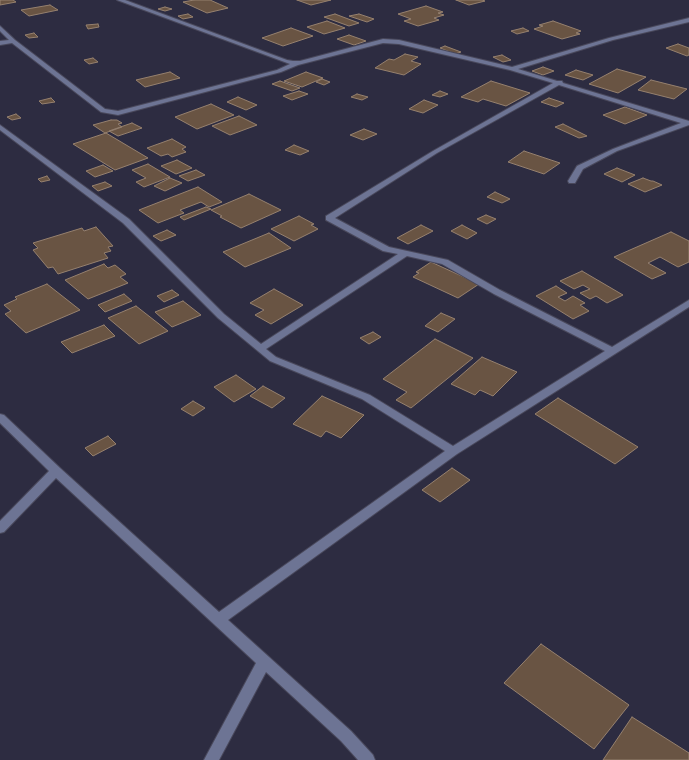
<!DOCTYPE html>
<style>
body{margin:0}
canvas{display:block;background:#2d2c41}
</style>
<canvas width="689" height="760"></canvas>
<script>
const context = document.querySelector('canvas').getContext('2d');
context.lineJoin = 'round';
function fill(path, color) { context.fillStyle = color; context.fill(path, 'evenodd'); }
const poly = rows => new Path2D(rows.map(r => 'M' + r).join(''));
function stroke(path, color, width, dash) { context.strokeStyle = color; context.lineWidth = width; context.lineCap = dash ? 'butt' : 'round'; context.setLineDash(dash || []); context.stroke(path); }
const building = poly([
 [0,0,13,0,16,2,0,5,0,0],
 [194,0,210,0,228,8,207,13,183,2,194,0],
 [297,0,331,0,311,5,297,0],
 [456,0,482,0,485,1,469,5,456,0],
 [50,5,58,10,29,16,21,10,50,5],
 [426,6,443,12,438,13,444,15,434,18,439,20,418,26,404,21,411,19,398,14,426,6],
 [165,7,172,9,165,11,158,9,165,7],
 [188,14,193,17,183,19,178,16,188,14],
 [335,14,359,23,349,26,324,17,335,14],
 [359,14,374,19,367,22,349,16,359,14],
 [327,21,345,28,324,34,307,27,327,21],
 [553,21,581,31,576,33,580,34,562,39,534,29,543,26,539,25,553,21],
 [98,24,99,27,88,29,86,25,98,24],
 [291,28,313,36,283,46,262,38,291,28],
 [523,28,529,31,517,34,511,31,523,28],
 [34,33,38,37,29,38,25,35,34,33],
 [349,35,366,41,354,45,337,39,349,35],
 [678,44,689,48,689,55,687,56,666,48,678,44],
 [445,46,461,52,455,54,440,48,445,46],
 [405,54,418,57,411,61,421,64,404,75,375,68,389,59,394,60,405,54],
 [502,55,511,60,503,62,493,57,502,55],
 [93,58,98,62,89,64,84,60,93,58],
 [543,67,554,71,543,75,532,71,543,67],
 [617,69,646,77,618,93,589,84,617,69],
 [576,70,593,75,583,80,565,75,576,70],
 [170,72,180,78,145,87,136,80,170,72],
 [306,72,323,78,302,87,284,81,306,72],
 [322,79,330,82,324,85,316,82,322,79],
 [651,80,687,89,674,99,638,90,651,80],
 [280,81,300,88,292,91,272,84,280,81],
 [491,81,530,93,506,106,483,99,478,102,461,97,491,81],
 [299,91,308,94,292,100,283,96,299,91],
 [440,91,448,94,440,97,432,95,440,91],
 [357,94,368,97,362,100,351,97,357,94],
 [238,97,257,105,246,110,227,102,238,97],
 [51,98,55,102,42,104,39,101,51,98],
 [549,98,564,103,556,107,541,102,549,98],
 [424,100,438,105,423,113,409,109,424,100],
 [211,104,234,115,197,129,175,117,211,104],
 [625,107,647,115,625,124,603,115,625,107],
 [16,114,21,118,12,120,7,117,16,114],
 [239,116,257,125,230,135,212,126,239,116],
 [111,120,117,120,122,123,118,124,122,127,105,133,93,125,111,120],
 [132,123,142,128,118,136,109,131,132,123],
 [563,124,587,136,579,138,555,127,563,124],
 [364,129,377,134,363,140,350,135,364,129],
 [106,133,148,158,115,170,73,144,106,133],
 [172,139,186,147,182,149,186,152,172,157,168,154,161,156,147,148,172,139],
 [294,145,309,151,300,155,285,150,294,145],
 [524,151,560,163,544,174,508,162,524,151],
 [177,160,192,168,176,174,161,166,177,160],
 [148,164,170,177,144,187,136,182,146,178,132,170,148,164],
 [103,165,113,171,95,177,86,171,103,165],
 [617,168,635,175,622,182,604,174,617,168],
 [196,170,205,175,188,181,179,176,196,170],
 [47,176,50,180,41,182,38,179,47,176],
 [170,178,182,183,165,191,154,186,170,178],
 [643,178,651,181,653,181,662,185,645,192,628,184,643,178],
 [105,182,112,186,98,191,92,186,105,182],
 [198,187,222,202,209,207,201,202,180,210,184,213,158,223,139,210,198,187],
 [495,192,510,199,502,203,487,197,495,192],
 [249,194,281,210,241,228,220,217,222,216,211,210,249,194],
 [206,207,211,209,184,220,180,217,206,207],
 [486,215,496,219,487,224,477,219,486,215],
 [299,216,314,224,311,225,318,229,294,241,271,229,299,216],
 [421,225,433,231,408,244,397,238,421,225],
 [462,225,477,233,467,239,451,231,462,225],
 [96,227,113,246,108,247,111,251,104,253,108,258,58,274,53,267,48,268,33,250,38,248,33,243,82,228,84,231,96,227],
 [167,230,176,235,161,241,153,236,167,230],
 [671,232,689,241,689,262,678,267,660,257,648,263,666,273,652,279,614,257,671,232],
 [269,233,291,248,245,267,223,252,269,233],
 [431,262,479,284,458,298,413,277,419,273,416,272,431,262],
 [104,264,108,268,115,265,126,274,120,277,128,283,88,299,65,280,104,264],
 [582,271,623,295,607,303,596,296,590,299,580,293,590,289,583,285,574,289,560,281,582,271],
 [47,284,80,310,26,333,5,314,11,311,4,305,17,299,15,297,47,284],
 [556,286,567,293,558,297,565,301,573,296,585,303,580,305,589,311,573,319,536,296,556,286],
 [274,289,303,305,271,324,255,315,264,310,250,303,274,289],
 [172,290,179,295,164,302,157,296,172,290],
 [124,294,132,301,105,312,98,305,124,294],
 [183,301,201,315,172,327,155,312,183,301],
 [136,306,168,331,139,344,108,318,136,306],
 [441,313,455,319,438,332,425,326,441,313],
 [104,325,115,336,72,353,61,342,104,325],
 [373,332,381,337,369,344,360,338,373,332],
 [435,339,473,358,411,408,396,400,407,392,383,379,435,339],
 [482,357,517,372,493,396,480,390,475,395,451,384,482,357],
 [236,375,256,389,234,402,214,387,236,375],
 [263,386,285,398,272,408,250,396,263,386],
 [322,396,364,415,341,438,326,431,321,437,293,424,322,396],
 [558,398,638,447,615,464,535,414,558,398],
 [193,401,205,408,193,416,181,409,193,401],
 [108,436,116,444,93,456,85,448,108,436],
 [452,468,470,480,440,502,422,490,452,468],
 [541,644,629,705,594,749,504,683,541,644],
 [632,717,689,753,689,760,603,760,632,717]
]);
fill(building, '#695443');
stroke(building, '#95806e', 1);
const minor = poly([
 [117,0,125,0,287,60,293,61,300,61,383,39,399,40,512,67,609,38,689,18,689,22,613,40,518,69,557,81,562,81,563,83,689,121,689,125,617,151,583,169,575,183,569,183,568,181,577,166,613,149,681,123,559,85,437,153,335,218,389,247,448,260,500,290,612,347,689,300,689,307,457,454,228,620,351,731,373,755,375,760,358,760,341,741,266,672,219,760,204,760,256,663,56,478,4,532,0,533,0,521,49,471,0,423,0,414,4,415,60,468,219,612,445,451,362,399,270,361,218,318,123,223,0,130,0,125,129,219,224,314,261,344,398,254,383,251,326,220,326,216,433,151,553,83,510,70,399,44,383,43,298,65,281,72,118,115,101,112,12,43,0,45,0,41,9,40,0,31,0,26,15,40,105,109,118,111,277,70,290,64,117,0],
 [407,256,442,264,494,294,605,351,453,446,370,395,276,357,266,349,407,256]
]);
stroke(minor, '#49485b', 2);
fill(minor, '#6d7494');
</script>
